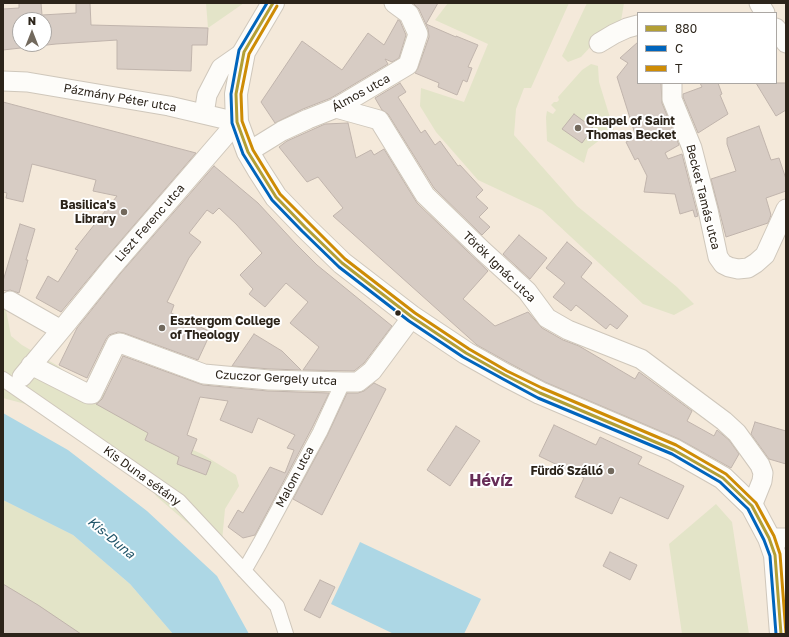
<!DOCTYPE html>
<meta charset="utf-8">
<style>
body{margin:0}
#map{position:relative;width:789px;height:637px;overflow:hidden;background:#f4e9da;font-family:"Golos Text",sans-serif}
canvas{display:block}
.frame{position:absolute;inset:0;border:4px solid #2c241a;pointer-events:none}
.legend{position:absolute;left:637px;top:12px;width:140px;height:72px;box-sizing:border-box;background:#fff;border:1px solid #aba7a3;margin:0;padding:5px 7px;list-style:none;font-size:12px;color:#2c241a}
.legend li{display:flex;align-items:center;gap:8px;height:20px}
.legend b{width:20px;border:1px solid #aba7a3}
.north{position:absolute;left:12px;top:12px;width:40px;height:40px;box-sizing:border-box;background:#fff;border:1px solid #aba7a3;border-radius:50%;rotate:0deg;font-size:11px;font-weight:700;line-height:16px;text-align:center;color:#2c241a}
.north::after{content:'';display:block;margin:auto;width:14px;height:18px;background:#72695d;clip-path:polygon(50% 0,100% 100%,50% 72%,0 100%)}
</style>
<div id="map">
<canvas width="789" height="637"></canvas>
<div class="frame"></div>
<ul class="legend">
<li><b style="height:5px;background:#b39f35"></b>880</li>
<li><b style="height:5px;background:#0065bd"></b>C</li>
<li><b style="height:5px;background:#ce8c05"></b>T</li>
</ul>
<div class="north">N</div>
</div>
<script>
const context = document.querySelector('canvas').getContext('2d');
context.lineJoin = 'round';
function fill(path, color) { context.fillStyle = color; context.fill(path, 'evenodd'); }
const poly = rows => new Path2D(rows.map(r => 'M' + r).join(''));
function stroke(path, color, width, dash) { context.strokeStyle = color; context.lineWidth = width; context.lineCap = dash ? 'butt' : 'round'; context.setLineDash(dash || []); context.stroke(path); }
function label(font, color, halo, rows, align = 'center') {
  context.font = font + ' "Golos Text",sans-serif'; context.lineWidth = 4; context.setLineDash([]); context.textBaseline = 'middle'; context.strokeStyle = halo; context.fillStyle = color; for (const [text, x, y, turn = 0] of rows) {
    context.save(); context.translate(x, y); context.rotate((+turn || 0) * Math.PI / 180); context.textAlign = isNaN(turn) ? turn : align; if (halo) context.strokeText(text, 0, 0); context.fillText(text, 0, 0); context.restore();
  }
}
fill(poly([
 [206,3,244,3,208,28],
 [448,3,569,3,531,88,524,88,516,109,514,135,577,206,677,287,694,304,674,315,643,304,542,210,478,180,436,132,420,106,421,88,464,102,488,44,435,20],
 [587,3,624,3,621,21,595,42,581,57,568,62,562,56],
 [591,64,598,66,599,82,617,140,601,139,588,149,584,163,547,141,546,117,547,111,553,114,556,110,551,105,554,102,557,102,559,100,558,97,582,70],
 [3,308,6,310,11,336,22,345,58,366,74,379,110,395,173,441,202,454,236,475,239,486,225,509,222,541,205,538,156,496,135,463,121,451,103,458,74,436,29,405,3,398],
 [3,500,73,535,130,584,173,634,3,634],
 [716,504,732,522,749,634,682,634,669,544]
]), '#e3e4c8');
fill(poly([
 [3,413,68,450,147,511,217,576,249,634,173,634,130,584,73,535,3,500],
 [360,542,481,599,464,634,394,634,331,604]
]), '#add7e5');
const building = poly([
 [19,3,41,3,42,15,76,13,76,3,90,3,91,25,208,28,207,45,192,45,191,71,117,69,117,40,56,44,3,50,3,9,19,8,19,3],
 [20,20,44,20,44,44,20,44,20,20],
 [413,3,438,3,426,24,456,37,456,36,478,45,468,67,472,68,467,82,463,80,457,95,438,87,439,83,415,73,418,68,429,37,428,29,419,9,413,3],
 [398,20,400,21,406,35,399,58,392,62,385,59,388,64,331,98,303,109,275,123,261,102,302,41,342,70,368,33,384,45,398,20],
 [638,42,638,83,661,83,662,103,679,145,665,153,668,159,682,154,698,216,695,217,693,210,680,214,675,194,644,192,647,176,638,158,635,160,626,142,636,137,617,77,628,63,620,58,638,42],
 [400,83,406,92,398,97,421,133,425,130,435,145,440,141,458,166,460,165,483,190,476,197,488,208,479,217,490,227,482,235,434,188,388,114,382,110,375,98,400,83],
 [700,83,718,83,722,94,720,95,728,114,698,133,683,97,683,94,702,87,700,83],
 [756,83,786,83,786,110,776,116,756,83],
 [3,102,196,153,104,260,61,312,36,298,48,276,58,282,78,250,75,249,117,196,93,191,96,180,32,164,23,202,6,198,7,193,3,192,3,102],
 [574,114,593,128,582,143,562,129,574,114],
 [348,123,356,158,371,150,374,155,384,149,417,203,488,271,463,299,495,326,528,312,542,328,563,340,579,346,635,379,639,372,692,411,687,421,714,436,717,430,729,440,739,454,731,468,679,439,545,382,511,364,477,345,333,216,343,208,318,177,307,182,279,147,287,141,325,124,348,123],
 [759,126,771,160,779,158,786,179,786,191,766,198,771,215,768,223,726,237,711,179,736,171,727,144,727,138,759,126],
 [214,166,258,203,296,244,317,265,392,326,364,363,354,371,303,370,319,347,290,323,308,302,286,283,265,307,249,294,253,289,240,275,262,253,236,224,219,208,213,214,207,210,189,233,201,242,189,258,167,302,174,305,171,313,211,332,198,360,124,333,118,332,109,335,106,339,87,378,59,365,77,328,120,274,214,166],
 [20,224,35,229,26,260,28,260,19,293,10,290,6,291,3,290,3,281,20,224],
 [519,235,547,258,530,279,503,254,519,235],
 [567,242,592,263,581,277,628,316,617,329,610,324,606,329,576,305,571,311,553,297,565,283,546,268,567,242],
 [254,334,282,351,301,370,270,369,232,366,254,334],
 [123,356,203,385,268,391,329,393,312,428,255,535,243,538,228,527,238,510,243,513,270,467,285,473,294,450,287,448,295,435,258,418,252,433,220,420,228,401,200,397,187,435,197,439,191,454,211,462,206,475,177,464,179,457,145,440,148,433,96,404,98,403,102,399,123,356],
 [374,383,386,389,322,515,293,499,327,436,347,393,358,393,364,391,374,383],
 [755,422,786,431,786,464,769,459,751,434,755,422],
 [554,425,596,445,600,437,642,457,638,464,684,486,668,519,620,497,612,514,575,497,584,478,539,456,554,425],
 [456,426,480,441,450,486,427,470,456,426],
 [610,552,637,565,630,580,603,566,610,552],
 [320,580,335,587,320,618,304,610,320,580],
 [3,584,38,605,81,634,3,634,3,584]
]);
fill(building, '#d7ccc4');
stroke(building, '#c0b4ac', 1);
const pedestrian = poly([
 [3,379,179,501,277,606,286,634],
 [244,571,260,543,320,432,343,382]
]);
const minor = poly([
 [759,3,765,13],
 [776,28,786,43],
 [599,43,614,34,627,28,638,25],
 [3,81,27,82,169,106,237,122,112,267,66,324,22,377],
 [672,83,672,99,692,148,708,210,718,257,723,264,729,267,738,269,748,268,756,263,765,255,786,209],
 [336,108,379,120,425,195,483,251,527,291,547,318,568,330,641,359,724,421,737,433,760,465,763,473,762,481,752,506],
 [204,114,207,95,221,68,244,52],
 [248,152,282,131,308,119,336,108,408,65,418,34,409,14,394,3],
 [10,301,61,330],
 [31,365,88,394,92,394,116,344,120,343,204,374,269,380,343,382,358,382,372,371,412,317],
 [769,538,786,538]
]);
const primary = poly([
 [273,3,244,52,236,94,237,122,248,152,258,169,276,197,305,227,342,263,412,317,466,353,505,375,540,393,674,450,723,478,752,506,769,538,775,555,781,634]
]);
stroke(pedestrian, '#cfc7bb', 16);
stroke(minor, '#cfc7bb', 21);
stroke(primary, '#cfc7bb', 24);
stroke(pedestrian, '#fdfcf9', 14);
stroke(minor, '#fdfcf9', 19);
stroke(primary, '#fdfcf9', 22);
stroke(poly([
 [273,3,244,52,236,94,237,122,248,152,276,197,305,227,342,263,412,317,466,353,505,375,540,393,674,450,723,478,752,506,769,538,775,555,781,634]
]), '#b39f35', 3);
stroke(poly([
 [267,3,239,50,231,94,232,123,243,154,272,200,302,231,339,267,409,321,463,357,503,379,538,398,672,454,720,482,748,509,764,540,770,556,776,634]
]), '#0065bd', 3);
stroke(poly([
 [277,6,249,54,241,94,242,121,253,150,280,194,345,259,415,313,469,349,507,371,542,388,676,445,726,474,756,503,774,536,780,554,786,634]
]), '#ce8c05', 3);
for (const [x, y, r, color] of [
 [578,128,4,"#72695d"],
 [124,212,4,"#72695d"],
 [398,313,3.5,"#2c241a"],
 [162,328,4,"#72695d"],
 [611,471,4,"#72695d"]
]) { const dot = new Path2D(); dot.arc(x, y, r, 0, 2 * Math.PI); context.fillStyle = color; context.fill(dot); stroke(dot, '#fff', 1.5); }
label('12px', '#2c241a', '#fff', [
 ["Álmos utca",361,93,-29],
 ["Pázmány Péter utca",120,98,10],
 ["Becket Tamás utca",703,197,76],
 ["Liszt Ferenc utca",150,223,-49],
 ["Török Ignác utca",499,267,44],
 ["Czuczor Gergely utca",276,378,3],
 ["Kis Duna sétány",142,476,36],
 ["Malom utca",295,477,-62]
]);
label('bold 12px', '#2c241a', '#fff', [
 ["Chapel of Saint",586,121],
 ["Thomas Becket",586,135],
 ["Basilica's",116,205,"right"],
 ["Library",116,219,"right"],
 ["Esztergom College",170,321],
 ["of Theology",170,335],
 ["Fürdő Szálló",603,471,"right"]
], 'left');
label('italic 13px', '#22566a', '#fff', [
 ["Kis-Duna",111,538,40]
]);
label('bold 16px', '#662c56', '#fff', [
 ["Hévíz",491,481]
]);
</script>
